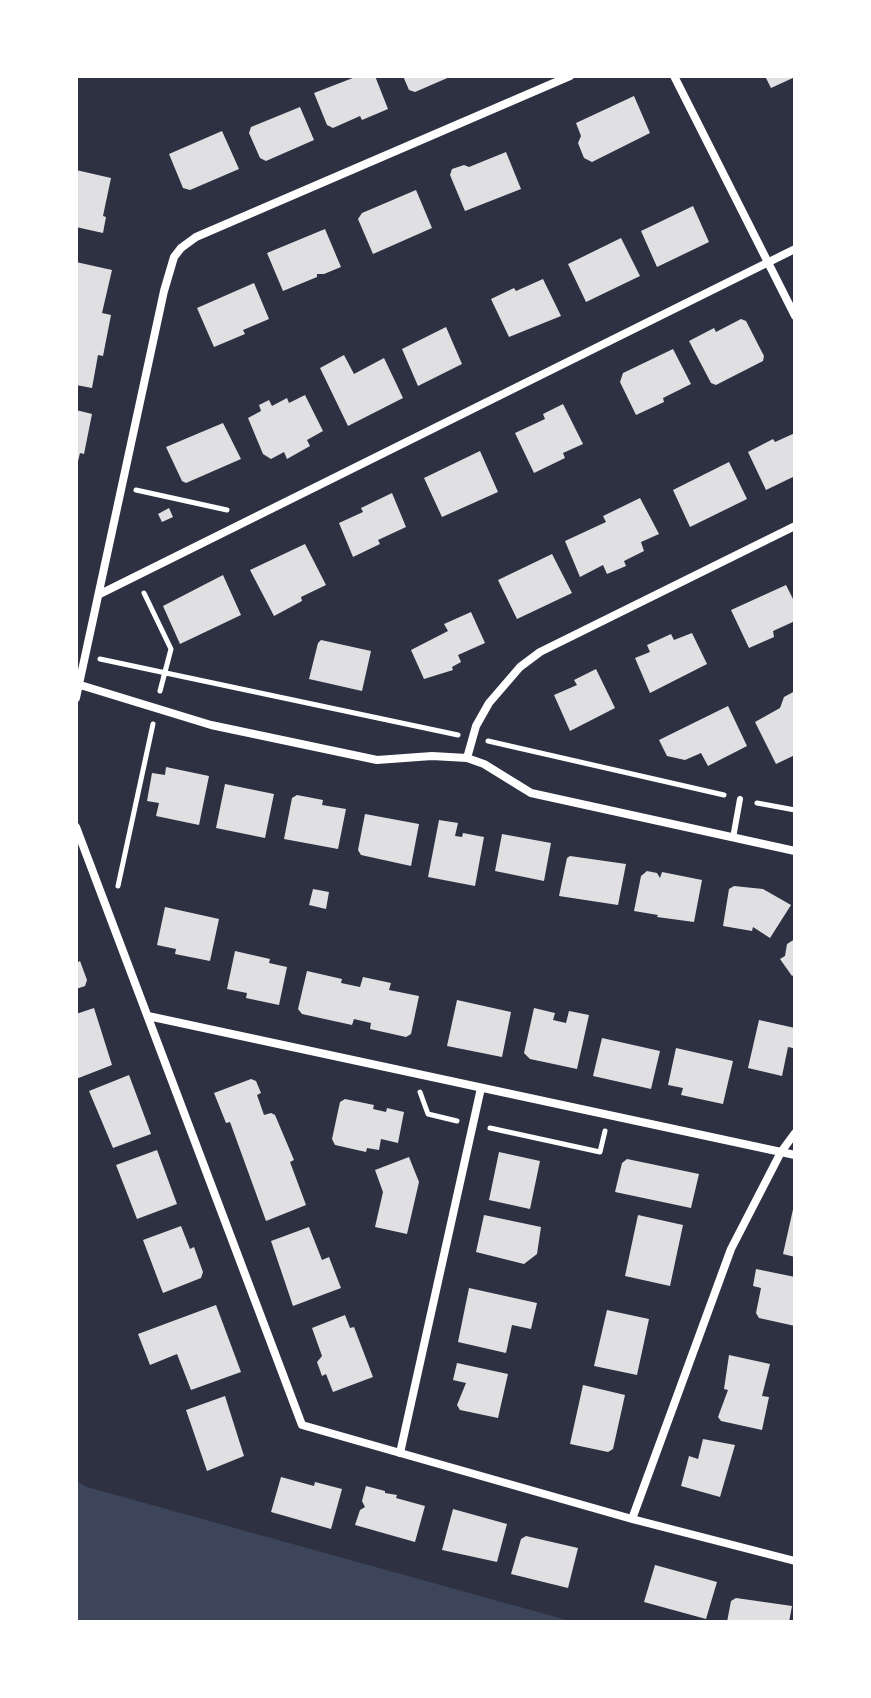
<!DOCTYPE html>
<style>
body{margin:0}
#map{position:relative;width:871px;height:1698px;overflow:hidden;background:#2d3142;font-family:"Exo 2",sans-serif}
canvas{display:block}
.frame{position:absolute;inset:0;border:78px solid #fff;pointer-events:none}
</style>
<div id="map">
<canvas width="871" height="1698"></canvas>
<div class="frame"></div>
</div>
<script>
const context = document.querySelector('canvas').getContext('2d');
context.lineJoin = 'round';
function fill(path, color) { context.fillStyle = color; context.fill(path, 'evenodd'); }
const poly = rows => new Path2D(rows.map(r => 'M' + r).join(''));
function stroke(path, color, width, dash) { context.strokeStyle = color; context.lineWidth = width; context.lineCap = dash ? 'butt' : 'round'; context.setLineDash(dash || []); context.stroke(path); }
fill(poly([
 [76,1481,87,1487,574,1622,76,1622]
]), '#3c4559');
fill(poly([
 [358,76,375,76,388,109,362,120,360,116,333,128,327,125,314,93],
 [403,76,452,76,415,92,409,90],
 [765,76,795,76,795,77,771,88],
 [634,96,650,133,592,162,584,158,578,143,581,136,576,123],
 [300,107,314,140,266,161,260,158,249,133,251,127],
 [222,131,239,169,190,190,183,188,169,154],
 [506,152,521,189,465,211,450,175,452,169,464,165,469,167],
 [76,170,111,178,103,216,106,217,103,233,76,227],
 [416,190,432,228,373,254,358,219,362,213],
 [693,206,709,242,657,267,641,231],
 [325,229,341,267,324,274,317,274,317,277,283,291,267,253],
 [621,238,640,276,586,302,568,264],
 [76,262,112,270,102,313,111,315,103,356,98,355,92,388,76,385],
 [543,279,561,316,509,337,491,299,514,288,516,291],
 [254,283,269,319,243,330,245,334,214,347,197,308],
 [741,319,746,321,764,356,763,361,716,385,711,383,689,341,714,328,716,332],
 [446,327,462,364,418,386,402,349],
 [673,349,691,384,663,398,664,402,636,415,620,382,623,373],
 [344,355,354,374,384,358,403,398,348,426,320,368],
 [305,395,323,431,307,440,310,446,287,459,284,452,271,459,263,454,248,418,261,411,259,405,269,400,272,406,287,398,289,403],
 [563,404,583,444,563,453,565,458,534,473,515,433,545,419,543,414],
 [76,410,92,414,84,454,80,453,77,465],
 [223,423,241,459,186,483,182,481,166,447],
 [795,433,795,476,766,490,748,452,773,439,775,442],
 [480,451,498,492,442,517,424,478],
 [729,462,747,499,690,527,673,490],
 [392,493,406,527,378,540,380,544,353,557,339,523,363,512,361,508],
 [640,498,659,534,641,542,644,551,624,561,626,566,607,574,603,565,580,577,565,541,606,522,603,516],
 [169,508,173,517,162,522,158,514],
 [305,544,326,585,301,597,302,601,274,616,250,570],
 [552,554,572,593,517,619,498,580],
 [223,575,241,615,180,644,163,606],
 [786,585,795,603,795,621,773,631,774,637,749,648,731,610],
 [471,612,485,643,458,655,461,662,452,667,453,670,424,679,411,650,448,631,444,624],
 [692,633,707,664,650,693,635,658,650,652,647,645,671,634,674,640],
 [321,640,371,651,362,691,309,679,318,643],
 [596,669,615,708,570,731,554,695,577,685,574,680],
 [795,691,795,755,776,764,755,722,780,708,784,697],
 [728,706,747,746,708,766,701,753,685,760,667,756,659,740],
 [166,767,209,776,199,825,156,816,159,803,147,801,152,773,165,775],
 [225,784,274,794,265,838,216,828],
 [297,795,323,800,322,805,346,809,338,849,284,839,292,798],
 [365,814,419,824,411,866,361,855,358,850],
 [439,820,458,823,455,836,462,837,463,833,484,837,475,886,428,877],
 [502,834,551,843,544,881,495,871],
 [570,856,626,864,618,905,559,896,567,858],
 [647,871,657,873,660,878,662,872,702,880,694,922,657,917,658,915,634,911,641,876],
 [734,886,763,889,791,905,770,938,753,927,752,931,723,926,729,889],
 [313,889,329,892,326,909,309,905],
 [165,907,219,919,210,961,175,954,176,949,157,945],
 [795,939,795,974,792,976,780,959,785,956,787,944],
 [235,951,270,959,269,963,287,967,279,1005,246,998,247,993,227,989],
 [80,961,87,980,85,986,76,989,76,963],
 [307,971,342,979,341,983,360,987,363,977,391,983,389,990,419,996,411,1034,406,1037,370,1029,371,1023,354,1019,352,1025,302,1014,298,1009],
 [457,1000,511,1012,502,1057,447,1046],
 [94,1008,112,1065,76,1079,76,1014],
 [534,1008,555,1013,553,1020,566,1023,569,1011,589,1015,577,1069,530,1059,524,1053],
 [759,1020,795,1028,793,1048,788,1047,782,1076,748,1068],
 [602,1038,660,1051,651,1089,593,1076],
 [676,1048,733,1061,723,1104,681,1095,683,1088,668,1085],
 [129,1075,151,1134,113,1148,89,1091],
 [251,1079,256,1081,261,1093,257,1095,264,1115,271,1113,275,1115,294,1160,290,1162,306,1205,266,1221,230,1122,226,1123,214,1093],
 [345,1099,374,1105,373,1109,386,1112,387,1108,404,1112,398,1143,381,1139,379,1150,367,1148,366,1152,335,1145,332,1139,340,1102],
 [157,1150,177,1204,137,1219,116,1165],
 [499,1152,540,1161,530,1209,489,1200],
 [409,1157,419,1182,407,1234,375,1227,383,1192,375,1170],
 [627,1159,699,1174,691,1208,615,1192,622,1163],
 [794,1205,795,1206,795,1257,783,1254],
 [484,1215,541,1227,537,1254,524,1264,476,1252],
 [638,1215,683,1225,670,1286,625,1276],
 [181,1226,190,1249,194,1247,203,1272,201,1278,163,1293,143,1240],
 [309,1227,322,1260,329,1257,341,1288,293,1306,271,1241],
 [756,1269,795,1277,795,1326,759,1318,756,1313,761,1288,753,1286],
 [469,1288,537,1303,531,1329,512,1325,506,1353,458,1342],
 [216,1305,241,1372,191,1390,177,1354,150,1365,138,1334],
 [607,1310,649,1319,637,1375,594,1366],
 [345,1315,350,1328,354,1327,373,1377,333,1392,326,1374,322,1376,317,1362,322,1356,312,1328],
 [729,1355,770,1364,762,1396,769,1397,762,1430,721,1421,718,1417,728,1390,724,1389],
 [457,1363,508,1374,498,1418,460,1410,457,1405,466,1383,453,1380],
 [583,1385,625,1395,613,1449,608,1452,570,1444],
 [225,1396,244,1456,207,1471,186,1410],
 [703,1439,735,1445,720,1497,681,1486,689,1456,698,1459],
 [281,1477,314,1486,315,1482,342,1489,331,1529,271,1512],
 [366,1486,385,1491,385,1493,397,1495,396,1498,425,1506,415,1542,355,1525,360,1510,365,1507,362,1501],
 [453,1509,507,1524,497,1562,442,1550],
 [526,1536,578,1548,568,1588,511,1574,521,1539],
 [655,1565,717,1582,706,1619,644,1602],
 [736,1598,792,1606,789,1622,727,1622,731,1601]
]), '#e0e0e3');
stroke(poly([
 [136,490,227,510],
 [144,593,171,649,160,691],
 [100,659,458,735],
 [488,741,724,795],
 [757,803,795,810],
 [118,886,153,724],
 [420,1092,428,1114,457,1121],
 [490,1128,600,1152,605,1131]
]), '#fff', 5);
stroke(poly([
 [733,838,740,799]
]), '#fff', 6);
stroke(poly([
 [674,76,795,316],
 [100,594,795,249],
 [77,684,211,725,377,760,432,756,467,758,484,764,531,793,795,851],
 [76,698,164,291,174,257,181,248,196,237,570,76],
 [467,758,476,726,489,703,520,667,540,652,795,526],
 [76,827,302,1425,632,1519,795,1561],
 [148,1016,795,1155],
 [400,1453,481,1088],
 [632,1519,731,1249,781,1152,795,1133]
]), '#fff', 8);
</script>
